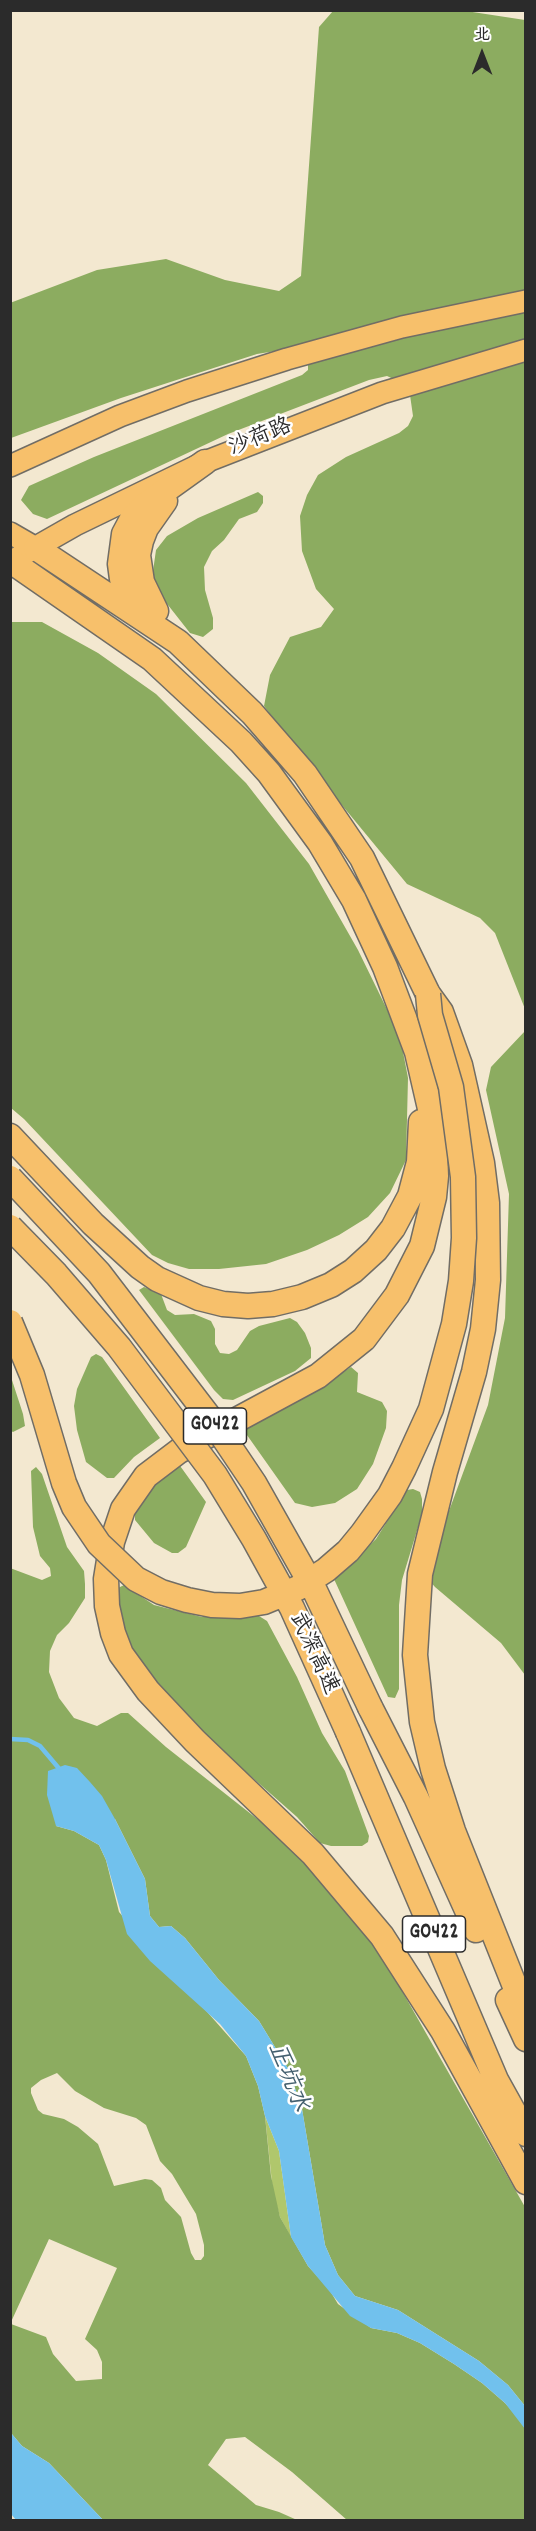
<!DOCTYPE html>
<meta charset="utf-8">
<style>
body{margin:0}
#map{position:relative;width:536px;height:2531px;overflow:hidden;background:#f3e8d0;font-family:Dekko,"LXGW WenKai TC",sans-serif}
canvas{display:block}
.frame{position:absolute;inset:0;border:12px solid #2b2b2b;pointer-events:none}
.north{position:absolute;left:452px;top:24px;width:60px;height:60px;-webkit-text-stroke:4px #fff;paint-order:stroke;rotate:0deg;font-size:16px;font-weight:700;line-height:24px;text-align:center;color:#2b2b2b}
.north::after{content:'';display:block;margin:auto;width:21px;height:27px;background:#2b2b2b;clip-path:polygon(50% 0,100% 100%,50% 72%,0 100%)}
</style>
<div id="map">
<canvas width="536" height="2531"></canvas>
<div class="frame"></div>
<div class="north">北</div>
</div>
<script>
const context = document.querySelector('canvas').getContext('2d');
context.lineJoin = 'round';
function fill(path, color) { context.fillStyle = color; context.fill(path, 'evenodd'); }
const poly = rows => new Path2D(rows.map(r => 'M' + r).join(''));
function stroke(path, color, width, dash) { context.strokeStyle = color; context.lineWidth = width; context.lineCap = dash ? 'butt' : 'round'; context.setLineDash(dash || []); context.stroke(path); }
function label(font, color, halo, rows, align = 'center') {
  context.font = font + ' Dekko,"LXGW WenKai TC",sans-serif'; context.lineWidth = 5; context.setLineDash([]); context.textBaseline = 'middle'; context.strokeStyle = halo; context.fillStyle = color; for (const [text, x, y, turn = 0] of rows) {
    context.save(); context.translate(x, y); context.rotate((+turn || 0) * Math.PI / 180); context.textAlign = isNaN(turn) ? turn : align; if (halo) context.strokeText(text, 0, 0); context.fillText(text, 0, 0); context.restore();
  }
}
fill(poly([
 [265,2116,279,2151,291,2237,280,2217,273,2192]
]), '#b0c76c');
fill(poly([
 [333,11,466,11,525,20,525,1019,525,1009,495,933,480,918,407,884,299,753,264,706,270,675,290,637,321,627,334,609,316,589,302,551,300,516,307,495,318,475,346,457,399,433,408,426,413,416,410,395,402,383,387,376,369,380,228,434,47,519,33,514,21,500,29,486,94,457,302,375,308,370,308,360,294,348,257,354,121,398,11,438,10,303,97,270,166,259,225,280,279,291,301,276,319,27],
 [258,492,263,496,263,503,257,512,239,519,224,540,212,551,204,567,205,590,213,618,213,629,203,637,190,633,157,591,153,571,156,550,167,536,198,518],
 [10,622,42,622,98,653,156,694,246,783,309,864,358,950,400,1036,408,1078,406,1160,390,1193,368,1217,339,1235,307,1250,266,1264,219,1269,189,1269,168,1263,152,1255,24,1119,11,1108],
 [525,1031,525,1675,501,1643,435,1587,428,1579,428,1568,488,1405,505,1318,509,1194,486,1090,491,1067],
 [144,1287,161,1294,167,1310,175,1315,194,1314,211,1321,215,1329,215,1344,220,1353,229,1354,237,1350,250,1331,259,1326,290,1318,297,1322,305,1333,311,1348,311,1358,295,1371,233,1400,223,1399,214,1390,139,1290],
 [96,1354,102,1357,160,1438,134,1457,114,1478,107,1478,86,1462,77,1430,74,1406,77,1389,91,1357],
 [351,1367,358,1373,357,1392,382,1402,387,1411,386,1428,373,1464,357,1489,335,1503,312,1507,295,1503,242,1428,304,1398],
 [11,1377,23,1414,25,1426,13,1432,11,1431],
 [178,1463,206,1502,186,1547,178,1553,172,1553,154,1543,135,1520,135,1514,153,1484],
 [36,1467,42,1474,67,1547,84,1571,85,1584,85,1598,69,1623,57,1635,50,1651,49,1672,59,1698,74,1718,97,1726,121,1713,128,1713,166,1747,270,1829,335,1891,369,1933,525,2207,525,2406,508,2385,479,2361,398,2310,355,2296,338,2275,325,2245,302,2109,289,2070,259,2021,219,1980,185,1938,171,1926,159,1927,150,1916,145,1879,115,1819,56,1826,74,1831,99,1845,106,1860,119,1912,246,2056,258,2086,265,2116,271,2176,280,2217,308,2266,329,2289,338,2304,371,2328,397,2333,420,2343,454,2364,482,2383,505,2403,523,2423,526,2429,525,2520,347,2520,292,2472,245,2437,226,2439,208,2465,256,2505,279,2512,297,2520,103,2520,49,2463,22,2446,11,2433,11,2324,46,2337,53,2354,76,2381,102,2379,102,2362,97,2350,85,2339,117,2268,49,2239,11,2322,10,1568,42,1580,51,1576,50,1568,40,1556,33,1527,31,1471],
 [57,2073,75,2091,104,2108,136,2118,146,2125,160,2161,172,2174,196,2214,204,2245,204,2256,201,2260,195,2260,191,2253,181,2217,165,2200,161,2188,152,2180,145,2179,114,2186,98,2144,78,2127,64,2119,43,2114,38,2110,31,2093,31,2088,41,2080],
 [413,1489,420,1492,422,1499,422,1514,402,1580,399,1605,399,1689,395,1698,388,1697,334,1579,376,1539,407,1490],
 [124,1585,154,1605,202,1617,259,1616,267,1621,297,1677,322,1733,345,1771,369,1836,368,1842,362,1846,331,1846,320,1843,297,1817,212,1742,166,1696,137,1657,129,1642,119,1609,118,1588]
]), '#8cac60');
fill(poly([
 [65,1765,77,1768,90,1782,102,1796,115,1819,145,1879,150,1916,159,1927,171,1926,185,1938,219,1980,259,2021,289,2070,302,2109,325,2245,338,2275,355,2296,398,2310,479,2361,508,2385,525,2406,525,2429,505,2403,482,2383,454,2364,420,2343,397,2333,371,2328,350,2316,308,2266,291,2237,279,2151,265,2116,258,2086,246,2056,220,2024,150,1961,127,1934,106,1860,99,1845,74,1831,56,1826,47,1795,48,1771],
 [11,2433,22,2446,49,2463,103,2520,16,2520,11,2514]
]), '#71c1ed');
stroke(poly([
 [10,1739,28,1740,40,1746,62,1772]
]), '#71c1ed', 4.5);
const major = poly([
 [10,466,120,416,187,391,287,359,402,327,526,301],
 [10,533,36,548],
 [10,562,75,525,205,462,382,393,526,350]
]);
const highway = poly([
 [36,548,178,642,252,713,305,774,362,858,428,994,441,1012,460,1065,482,1163,487,1203,488,1280,483,1329,474,1372,445,1472,420,1574,415,1655,422,1722,433,1769,453,1831,526,2014],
 [12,562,152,659,241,742,269,773,320,843,354,900,385,967,417,1052,434,1126,436,1176,434,1197,422,1246,397,1295,364,1339,318,1376,179,1451,146,1476,123,1509,112,1542,106,1579,107,1606,113,1633,121,1654,148,1691,195,1741,313,1854,382,1936,443,2031,526,2182],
 [156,611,142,582,138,555,141,541,146,528,165,501],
 [145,612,129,594,122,579,120,564,124,534,132,519,145,505,205,462],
 [10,1136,93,1224,140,1267,157,1279,199,1298,223,1304,248,1306,273,1304,302,1297,331,1285,353,1271,376,1250,393,1228,410,1196,419,1162,421,1122],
 [370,1707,416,1797,476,1930],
 [348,1732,496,2080,526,2134],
 [508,2000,526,2039]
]);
stroke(major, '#716d65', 24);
stroke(highway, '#716d65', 27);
stroke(major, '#f7c06b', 21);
stroke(highway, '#f7c06b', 24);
const highwayBridge = poly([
 [10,1178,99,1273,213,1422,254,1483,315,1591,370,1707],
 [10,1227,56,1274,119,1347,215,1475,254,1539,292,1608,348,1732],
 [10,1322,32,1375,64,1483,74,1507,99,1544,136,1579,161,1592,187,1600,212,1605,240,1606,264,1602,298,1588,326,1570,348,1551,362,1534,390,1495,404,1468,431,1409,454,1324,461,1281,464,1238,463,1177,451,1087,430,1015,428,994]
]);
stroke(highwayBridge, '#716d65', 27, []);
stroke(highwayBridge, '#f7c06b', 24);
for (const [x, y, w] of [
 [215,1426,63],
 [434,1934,63]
]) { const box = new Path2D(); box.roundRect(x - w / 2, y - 18, w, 36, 4.5); context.fillStyle = '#fff'; context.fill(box); stroke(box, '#2b2b2b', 1.5); }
label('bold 21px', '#2b2b2b', null, [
 ["G0422",215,1426],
 ["G0422",434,1934]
]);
label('22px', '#2b2b2b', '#fff', [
 ["沙荷路",261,439,-22],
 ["武深高速",312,1654,65]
]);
label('italic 24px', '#44606f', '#fff', [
 ["正坑水",286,2078,68]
]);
</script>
